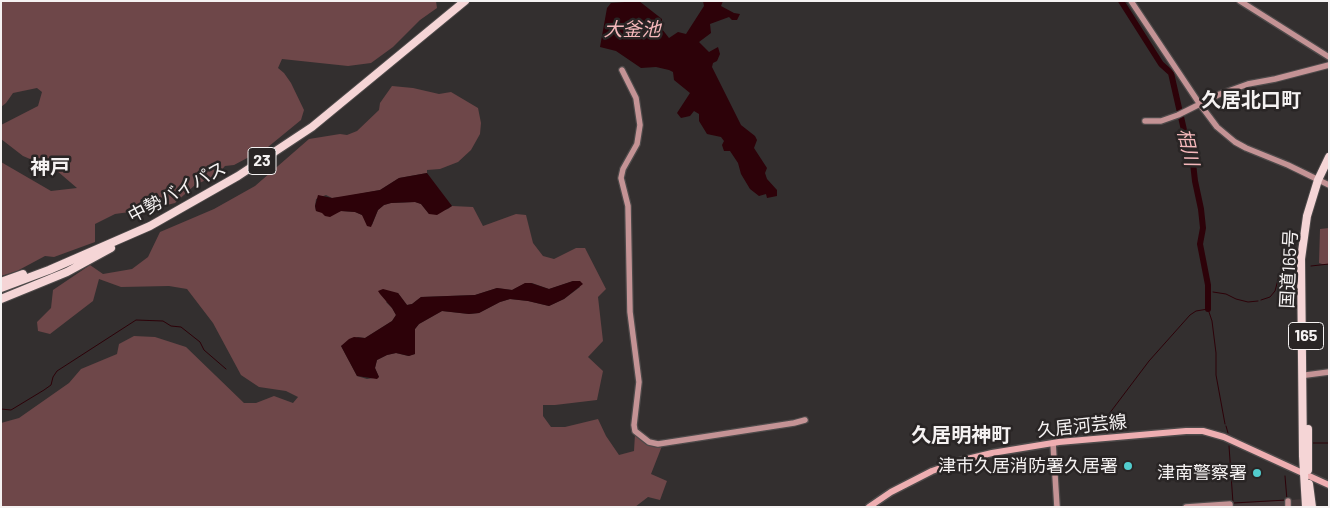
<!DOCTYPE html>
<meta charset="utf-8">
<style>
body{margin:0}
#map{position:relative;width:1330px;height:508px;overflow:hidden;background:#332f2f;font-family:Barlow,sans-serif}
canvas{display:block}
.frame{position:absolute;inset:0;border:2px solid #f5f2f2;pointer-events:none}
</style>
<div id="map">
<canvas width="1330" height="508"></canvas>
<div class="frame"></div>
</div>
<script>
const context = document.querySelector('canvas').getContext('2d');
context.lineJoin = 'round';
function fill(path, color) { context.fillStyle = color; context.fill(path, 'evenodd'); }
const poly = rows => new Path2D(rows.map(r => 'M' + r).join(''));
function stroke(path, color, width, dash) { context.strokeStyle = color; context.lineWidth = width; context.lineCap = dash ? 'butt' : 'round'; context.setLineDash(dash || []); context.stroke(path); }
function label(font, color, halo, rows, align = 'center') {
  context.font = font + ' Barlow,"Noto Sans JP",sans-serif'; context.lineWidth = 5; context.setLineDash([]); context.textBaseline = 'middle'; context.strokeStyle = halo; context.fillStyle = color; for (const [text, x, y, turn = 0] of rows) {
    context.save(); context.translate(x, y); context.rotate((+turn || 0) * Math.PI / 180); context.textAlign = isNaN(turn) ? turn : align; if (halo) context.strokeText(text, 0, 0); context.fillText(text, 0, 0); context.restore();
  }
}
fill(poly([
 [1305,499,1306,507,1184,507]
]), '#44393a');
fill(poly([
 [1,1,436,1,437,8,420,20,393,47,371,63,348,66,282,59,278,68,284,73,291,83,304,110,301,120,268,147,234,165,225,166,217,175,195,185,175,203,151,209,115,214,95,224,95,242,54,257,45,256,17,271,1,276,1,162,51,191,77,188,56,170,23,156,1,139,1,125,38,106,42,92,37,88,13,93,6,103,1,107],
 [392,86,413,88,439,94,451,92,478,108,481,123,480,134,471,150,458,162,440,169,427,170,427,173,399,178,380,190,343,197,332,198,326,195,316,199,315,206,316,211,333,214,341,211,355,212,362,215,372,225,378,210,384,205,391,203,415,202,421,204,429,214,448,209,452,206,473,207,483,226,516,214,526,215,533,243,543,256,554,259,576,248,585,248,606,289,598,297,603,341,588,357,603,371,597,400,555,405,543,405,543,416,551,427,565,427,598,419,606,436,619,455,634,451,635,434,662,446,651,474,667,481,660,500,648,497,635,507,1,507,1,423,19,418,69,383,81,369,117,354,119,344,134,336,155,337,186,347,244,403,256,403,274,396,293,403,298,397,286,391,259,387,241,375,213,323,187,289,169,286,121,287,99,279,93,301,50,334,38,331,37,322,51,308,53,290,90,265,103,274,132,269,148,257,160,232,214,209,255,186,309,139,340,134,347,135,357,131,379,110,380,103],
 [573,281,580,287,564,299,549,306,528,301,510,299,500,302,479,313,469,314,442,311,419,324,415,329,415,354,408,356,396,353,387,355,377,360,375,368,379,377,367,379,357,376,341,346,358,337,365,338,392,321,396,315,392,308,386,302,398,293,407,305,412,304,421,297,475,295,497,288,512,290,526,283,532,283,549,289],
 [1329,228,1329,264,1322,264,1319,263,1320,229]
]), '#6e4749');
fill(poly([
 [639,1,662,19,662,29,669,38,678,32,686,34,704,6,703,1,723,1,721,6,734,13,740,14,737,20,732,20,729,17,710,24,711,33,699,42,709,52,718,47,720,54,717,61,713,63,712,67,741,125,755,136,757,140,754,148,767,168,765,173,767,179,777,190,777,196,767,198,766,194,759,196,750,189,741,174,738,163,730,151,724,151,722,145,724,141,721,137,707,134,699,121,699,114,694,111,690,116,681,118,677,113,690,93,674,80,673,72,669,70,656,67,641,68,616,51,600,47,607,8,611,3],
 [427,173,452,206,437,215,429,214,421,204,415,202,391,203,384,205,378,210,371,227,367,226,362,215,355,212,341,211,330,217,325,216,322,213,316,211,315,206,318,195,332,198,380,190,399,178],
 [573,281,580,281,583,284,564,299,549,306,528,301,510,299,500,302,479,313,469,314,442,311,419,324,415,329,415,354,409,356,396,353,387,355,377,360,375,368,379,377,377,379,357,376,341,346,349,339,354,337,365,338,392,321,396,315,392,308,380,294,378,291,383,289,398,293,407,305,412,304,421,297,475,295,497,288,512,290,525,283,531,283,549,289]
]), '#2d0209');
stroke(poly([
 [1311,266,1329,264],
 [1209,292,1210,292],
 [1213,292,1226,294,1236,299,1248,302,1258,301],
 [1261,300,1270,297,1275,291,1279,276,1287,270,1297,269],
 [1,409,11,410,44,390,51,385,53,377,57,371,136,320,163,321,171,326,181,327,200,342,204,350,226,369],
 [1106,418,1149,361,1190,315,1196,311,1208,309,1212,321,1216,353,1216,375,1225,424],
 [1226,426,1228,433],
 [1094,434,1102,421],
 [1313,443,1329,443],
 [1229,446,1233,503,1287,500,1285,476]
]), '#2d0209', 1);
stroke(poly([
 [1121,1,1161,64,1171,73,1189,152,1193,163,1195,181,1201,209,1203,228,1200,244,1208,285,1208,309]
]), '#2d0209', 6);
const secondary = poly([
 [1131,1,1199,103,1217,127,1235,142,1246,148,1288,165,1329,185],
 [1240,1,1329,57],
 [622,70,636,98,640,125,637,144,623,169,621,178,628,206,630,312,639,382,634,425,635,431,649,442,658,444,794,423,805,420],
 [1145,121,1161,121,1178,115,1220,94,1248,84,1275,79,1329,65],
 [1306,375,1329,372],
 [1053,443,1057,507],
 [1288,501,1288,507],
 [1186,507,1230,504,1230,507]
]);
const primary = poly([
 [869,507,891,492,932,471,963,460,992,453,1059,442,1186,431,1203,431,1224,437,1329,485]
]);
const highway = poly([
 [1,282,23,274],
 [1,288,49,270,150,226,238,176,312,127,465,1],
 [1,299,67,272,111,248],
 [1308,429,1308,470],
 [1309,484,1312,507],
 [1306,507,1303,456,1301,259,1307,216,1318,180,1329,157]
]);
stroke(secondary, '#4e4a4a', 8);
stroke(primary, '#4e4a4a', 9);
stroke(highway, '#4e4a4a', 10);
stroke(secondary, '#c49395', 5.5);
stroke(primary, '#eeaeb1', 6);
stroke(highway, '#f5d5d6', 8);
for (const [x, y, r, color] of [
 [1128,466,5,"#52cdce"],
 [1257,473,5,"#52cdce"]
]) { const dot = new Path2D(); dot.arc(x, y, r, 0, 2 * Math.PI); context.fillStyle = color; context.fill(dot); stroke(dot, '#292525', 2); }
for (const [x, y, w] of [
 [262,161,28],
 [1306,336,35]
]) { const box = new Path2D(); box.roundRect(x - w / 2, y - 13.5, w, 27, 4); context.fillStyle = '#292525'; context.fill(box); stroke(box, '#f5f2f2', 1); }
label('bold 16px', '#f5f2f2', null, [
 ["23",262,161],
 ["165",1306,336]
]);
label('18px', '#f5f2f2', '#292525', [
 ["中勢バイパス",177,192,-28],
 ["国道165号",1289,269,-87],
 ["久居河芸線",1082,426,-6]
]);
label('18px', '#f5f2f2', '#292525', [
 ["津市久居消防署久居署",1118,466],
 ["津南警察署",1247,473]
], 'right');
label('italic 19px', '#f5b8bb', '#292525', [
 ["大釜池",632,30],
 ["相川",1188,147,77]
]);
label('bold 20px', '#f5f2f2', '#292525', [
 ["久居北口町",1251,100],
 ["神戸",50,167],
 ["久居明神町",961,435]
]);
</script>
